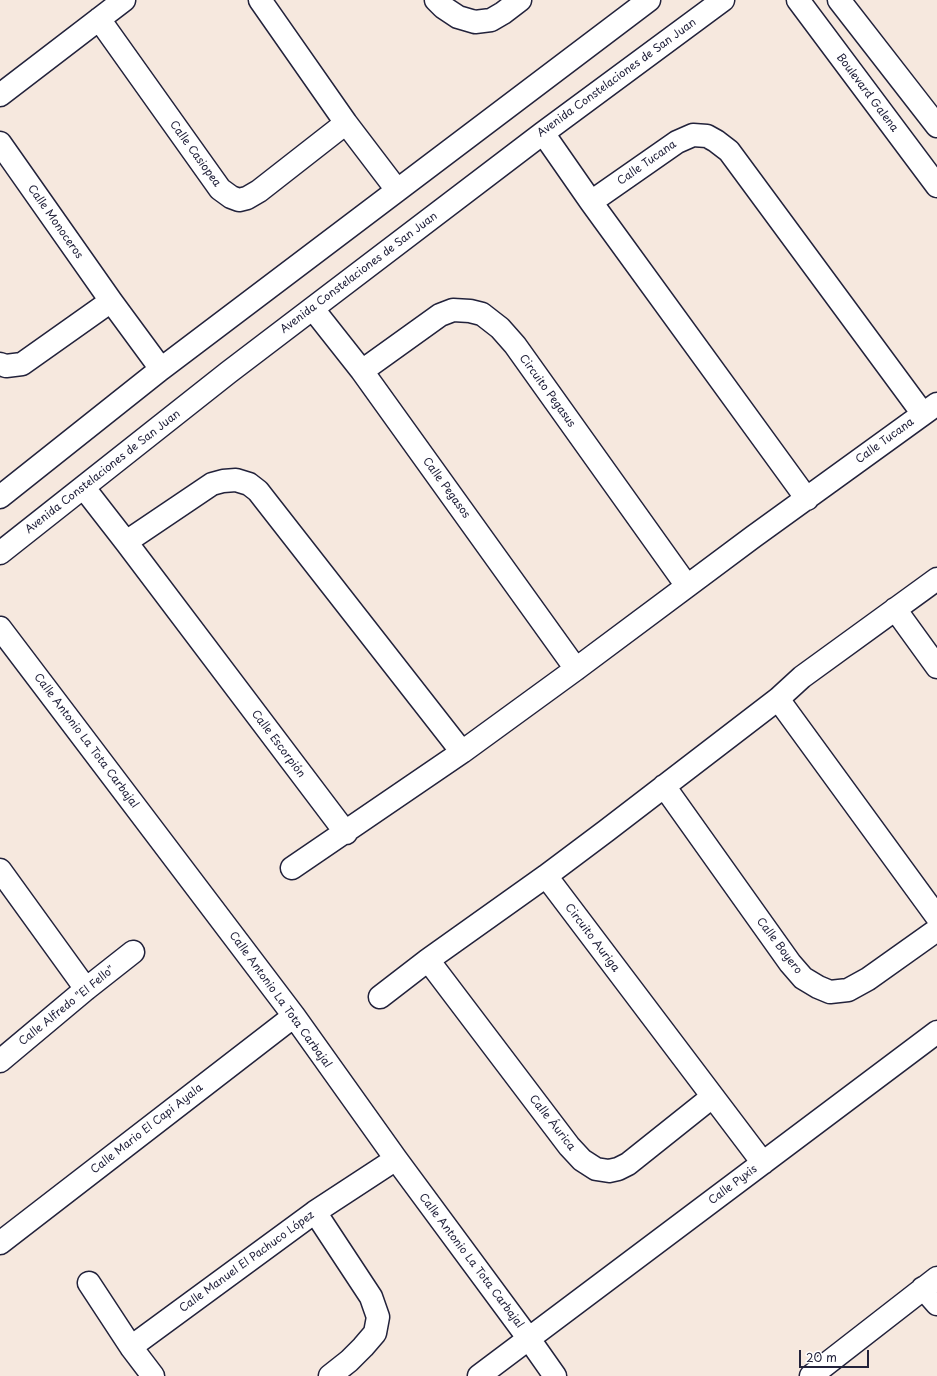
<!DOCTYPE html>
<meta charset="utf-8">
<style>
body{margin:0}
#map{position:relative;width:937px;height:1376px;overflow:hidden;background:#f6e8de;font-family:"Playpen Sans",sans-serif}
canvas{display:block}
.scale{position:absolute;left:799px;top:1350px;width:70px;height:18px;box-sizing:border-box;border:2px solid #22223b;border-top:0;padding-left:5px;font-size:12px;line-height:14px;white-space:nowrap;color:#22223b;-webkit-text-stroke:3px #fff;paint-order:stroke}
</style>
<div id="map">
<canvas width="937" height="1376"></canvas>
<div class="scale">20 m</div>
</div>
<script>
const context = document.querySelector('canvas').getContext('2d');
context.lineJoin = 'round';
const poly = rows => new Path2D(rows.map(r => 'M' + r).join(''));
function stroke(path, color, width, dash) { context.strokeStyle = color; context.lineWidth = width; context.lineCap = dash ? 'butt' : 'round'; context.setLineDash(dash || []); context.stroke(path); }
function label(font, color, halo, rows, align = 'center') {
  context.font = font + ' "Playpen Sans",sans-serif'; context.lineWidth = 3.5; context.setLineDash([]); context.textBaseline = 'middle'; context.strokeStyle = halo; context.fillStyle = color; for (const [text, x, y, turn = 0] of rows) {
    context.save(); context.translate(x, y); context.rotate((+turn || 0) * Math.PI / 180); context.textAlign = isNaN(turn) ? turn : align; if (halo) context.strokeText(text, 0, 0); context.fillText(text, 0, 0); context.restore();
  }
}
const minor = poly([
 [260,0,346,123,397,190],
 [436,0,443,7,458,17,475,22,491,20,503,13,520,0],
 [798,0,937,186],
 [839,0,937,126],
 [99,19,220,189,231,197,239,200,247,198,259,191,346,123],
 [0,95,124,0],
 [543,133,591,202,807,499],
 [0,143,111,301,161,369],
 [591,202,677,142,693,135,707,136,716,141,729,151,923,414],
 [313,309,362,371,576,669],
 [0,364,6,366,22,364,111,301],
 [362,371,440,315,453,310,470,311,482,314,500,328,515,345,687,586],
 [84,488,126,542,346,833],
 [0,497,161,369,649,0],
 [126,542,212,484,223,481,236,480,249,484,258,491,265,500,462,752],
 [0,553,229,372,543,133,723,0],
 [895,609,937,667],
 [0,628,294,1016,396,1159,529,1339,555,1376],
 [778,699,937,917],
 [664,786,790,963,803,978,818,987,830,992,848,990,868,979,937,930],
 [292,868,462,752,576,669,753,537,937,404],
 [0,870,86,989],
 [546,876,763,1163],
 [428,960,569,1146,582,1160,596,1169,609,1171,618,1169,628,1164,712,1097],
 [380,997,428,960,546,876,606,831,778,699,802,677,937,579],
 [0,1061,86,989,133,952],
 [315,1212,371,1297,378,1317,375,1333,363,1347,349,1361,330,1376],
 [0,1243,294,1016],
 [89,1283,131,1347,153,1376],
 [923,1288,937,1304],
 [131,1347,315,1212,396,1159],
 [479,1376,937,1032],
 [811,1376,937,1278]
]);
stroke(minor, '#22223b', 25);
stroke(minor, '#fff', 22);
label('11px', '#22223b', '#fff', [
 ["Avenida Constelaciones de San Juan",617,78,-36],
 ["Boulevard Galena",867,93,53],
 ["Calle Casiopea",195,154,54],
 ["Calle Tucana",647,163,-35],
 ["Calle Monoceros",55,222,55],
 ["Avenida Constelaciones de San Juan",359,273,-37],
 ["Circuito Pegasus",547,391,54],
 ["Calle Tucana",885,441,-36],
 ["Avenida Constelaciones de San Juan",103,472,-38],
 ["Calle Pegasos",446,488,54],
 ["Calle Antonio La Tota Carbajal",86,741,53],
 ["Calle Escorpión",278,744,53],
 ["Circuito Auriga",592,938,53],
 ["Calle Boyero",779,946,53],
 ["Calle Antonio La Tota Carbajal",280,1000,54],
 ["Calle Alfredo \"El Fello\"",67,1006,-39],
 ["Calle Áurica",552,1123,52],
 ["Calle Mario El Capi Ayala",147,1129,-38],
 ["Calle Pyxis",733,1185,-37],
 ["Calle Antonio La Tota Carbajal",471,1261,53],
 ["Calle Manuel El Pachuco López",247,1262,-36]
]);
</script>
